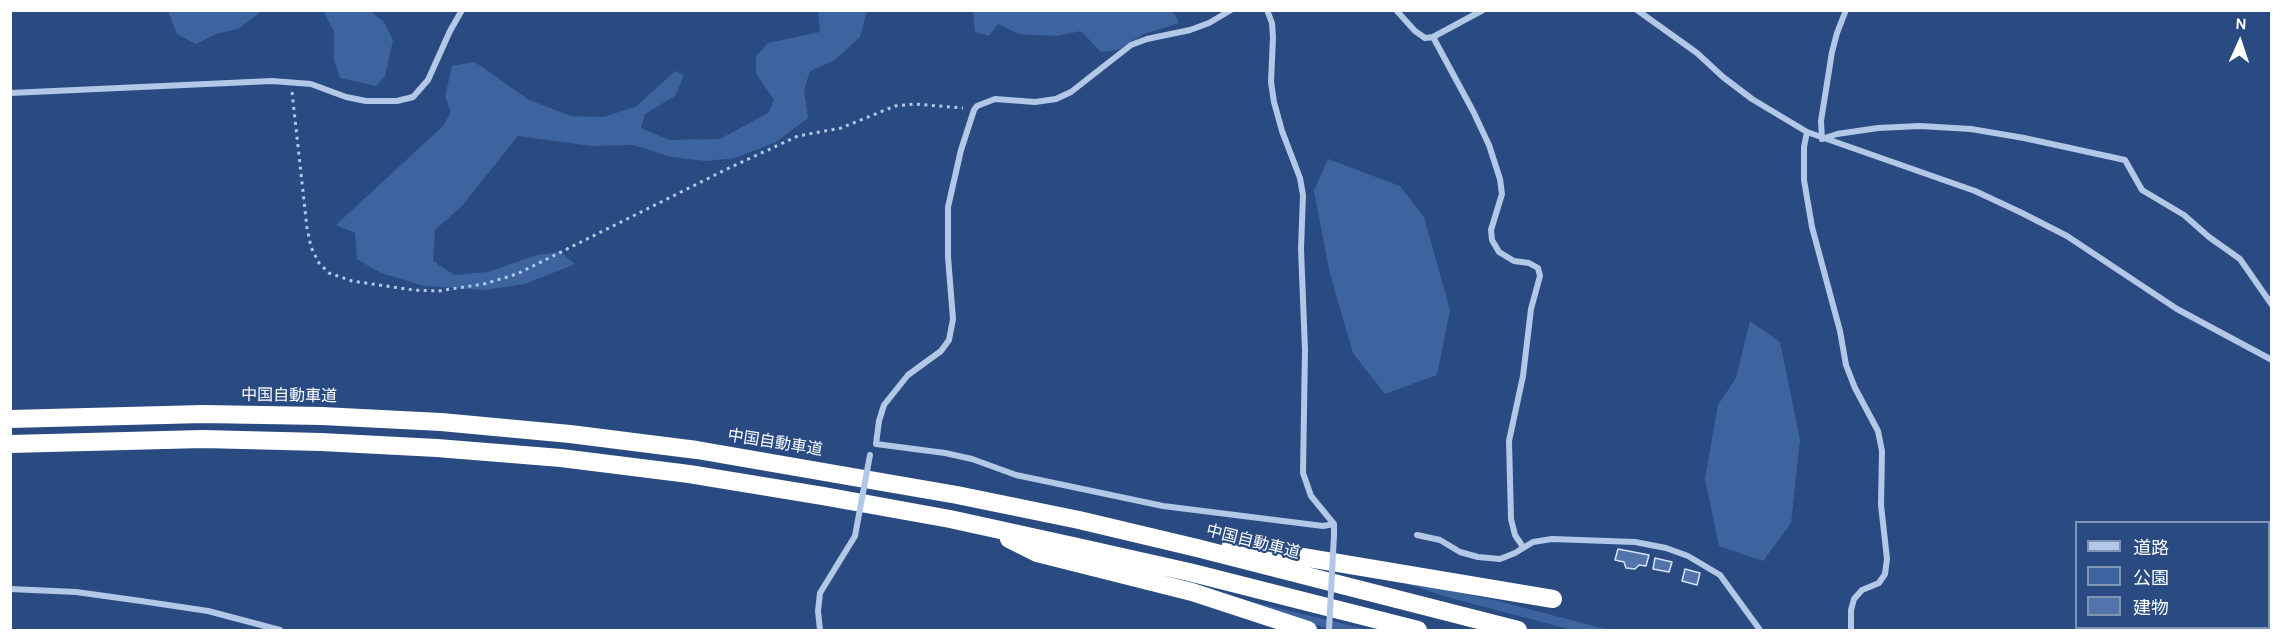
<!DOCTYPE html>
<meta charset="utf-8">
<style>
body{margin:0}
#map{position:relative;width:2282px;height:641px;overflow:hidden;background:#294b82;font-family:Karla,"Noto Sans JP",sans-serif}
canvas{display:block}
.frame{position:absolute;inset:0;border:12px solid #fff;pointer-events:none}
.legend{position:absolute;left:2075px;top:521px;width:195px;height:108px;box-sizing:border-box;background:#294b82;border:2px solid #7f93b4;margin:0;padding:8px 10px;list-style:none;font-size:18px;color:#fff}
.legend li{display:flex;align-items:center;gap:12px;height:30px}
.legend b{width:30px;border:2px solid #7f93b4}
.north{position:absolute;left:2210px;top:12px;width:60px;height:60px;-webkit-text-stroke:4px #294b82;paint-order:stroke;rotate:3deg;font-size:16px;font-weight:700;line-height:24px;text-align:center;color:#fff}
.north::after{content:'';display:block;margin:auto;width:21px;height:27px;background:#fff;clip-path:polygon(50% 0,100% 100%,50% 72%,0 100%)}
</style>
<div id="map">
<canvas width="2282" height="641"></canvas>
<div class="frame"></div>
<ul class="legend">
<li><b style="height:8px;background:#b3c7e6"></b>道路</li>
<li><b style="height:16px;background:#3e649f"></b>公園</li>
<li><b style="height:16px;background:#5274aa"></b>建物</li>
</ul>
<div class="north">N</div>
</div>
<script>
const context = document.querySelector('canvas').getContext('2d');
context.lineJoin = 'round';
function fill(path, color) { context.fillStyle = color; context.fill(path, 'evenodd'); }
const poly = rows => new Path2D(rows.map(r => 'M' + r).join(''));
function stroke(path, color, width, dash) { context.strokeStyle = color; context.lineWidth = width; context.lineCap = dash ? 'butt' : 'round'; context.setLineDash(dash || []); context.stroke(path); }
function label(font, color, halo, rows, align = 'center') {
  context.font = font + ' Karla,"Noto Sans JP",sans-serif'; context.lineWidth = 4.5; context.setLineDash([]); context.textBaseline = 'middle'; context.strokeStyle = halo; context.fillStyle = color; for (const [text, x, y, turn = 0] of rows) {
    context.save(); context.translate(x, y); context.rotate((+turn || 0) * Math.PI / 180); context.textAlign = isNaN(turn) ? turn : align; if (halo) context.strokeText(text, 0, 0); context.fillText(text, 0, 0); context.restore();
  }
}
fill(poly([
 [168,11,262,11,238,29,216,34,196,44,177,34],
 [323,11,370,11,384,22,393,40,385,76,376,86,340,78,334,60,334,31],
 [818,11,867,11,860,37,835,60,810,71,804,90,808,118,776,142,735,158,706,161,671,157,634,145,592,146,518,136,462,206,435,230,433,261,454,275,488,272,537,255,561,252,575,264,525,284,485,290,424,286,381,273,357,259,355,233,336,225,444,125,451,111,445,97,452,66,475,62,529,100,571,116,604,117,637,106,675,71,684,75,675,96,645,114,641,128,669,140,720,139,768,113,774,100,756,73,756,56,768,43,820,32],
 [973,11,1167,11,1174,13,1179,23,1144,34,1117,50,1101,52,1081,31,1057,36,1019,34,998,24,989,36,975,32],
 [1328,159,1400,186,1424,217,1450,310,1437,375,1385,394,1353,353,1330,274,1314,191],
 [1750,321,1780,342,1800,440,1791,523,1763,561,1719,546,1705,479,1718,405,1736,378],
 [1404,583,1427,586,1498,601,1609,630,1572,630,1451,598],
 [1204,590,1278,608,1369,630,1332,630]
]), '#3e649f');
const building = poly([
 [1618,549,1649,555,1646,566,1639,565,1635,569,1626,568,1624,562,1615,560,1618,549],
 [1655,558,1672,562,1669,572,1653,569,1655,558],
 [1685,569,1700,573,1697,585,1682,581,1685,569]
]);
fill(building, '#5274aa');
stroke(building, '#d5e2f5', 1.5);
stroke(poly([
 [292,92,307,228,311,247,319,263,329,273,352,281,413,290,438,291,484,284,517,274,729,168,798,136,841,128,895,106,914,104,963,108]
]), '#b3c7e6', 3, [3, 4.5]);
stroke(poly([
 [1231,10,1209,23,1190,30,1147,39,1131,45,1071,92,1056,99,1035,102,995,99,977,106,974,110,961,150,948,207,948,257,953,319,949,340,941,351,908,375,884,405,879,421,876,444,945,453,972,459,1016,475,1163,506,1323,526,1334,524],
 [1267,10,1272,23,1273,37,1271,82,1274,102,1282,131,1300,178,1303,195,1301,249,1305,350,1303,473,1311,496,1334,524,1334,535],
 [1396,10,1415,31,1425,38,1433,37,1483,10],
 [1637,10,1697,53,1723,77,1752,99,1807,132,1975,191,2020,212,2067,236,2177,309,2272,360],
 [1433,37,1473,111,1489,145,1500,179,1502,194,1491,230,1492,240,1499,252,1514,261,1529,263,1538,268,1540,276,1531,309,1523,376,1509,441,1511,519,1515,535,1523,547],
 [10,93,272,81,311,84,346,97,366,101,397,101,413,97,428,80,450,31,462,10],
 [1807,132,1804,147,1804,180,1812,227,1840,331,1846,365,1855,388,1878,431,1882,451,1881,505,1887,559,1885,574,1879,583,1862,590,1854,599,1851,610,1851,630],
 [1822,139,1837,134,1878,128,1920,126,1971,129,2024,138,2125,160,2142,190,2184,215,2209,237,2240,259,2272,305],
 [1822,139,1821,121,1832,52,1837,33,1846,10],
 [1417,535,1440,540,1460,552,1478,557,1500,559,1515,553,1533,542,1552,539,1635,542,1666,548,1688,556,1720,575,1760,630],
 [10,589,76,592,141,601,208,611,280,630],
 [2268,623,2272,623],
 [820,630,818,611,820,593,855,536],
 [2214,630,2224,628]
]), '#b3c7e6', 6);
stroke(poly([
 [10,419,203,414,322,416,441,422,570,434,697,450,957,495,1079,520,1197,548,1518,630],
 [10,444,203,439,321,442,437,448,561,458,689,474,823,496,950,519,1073,546,1189,572,1418,630],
 [1009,539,1037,553,1192,592,1308,630],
 [1231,545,1553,599]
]), '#fff', 18);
stroke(poly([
 [855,536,870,455],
 [1329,630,1334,535]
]), '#b3c7e6', 6);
label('16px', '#fff', '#294b82', [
 ["中国自動車道",289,396,1],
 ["中国自動車道",775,443,9],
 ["中国自動車道",1253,542,14]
]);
</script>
